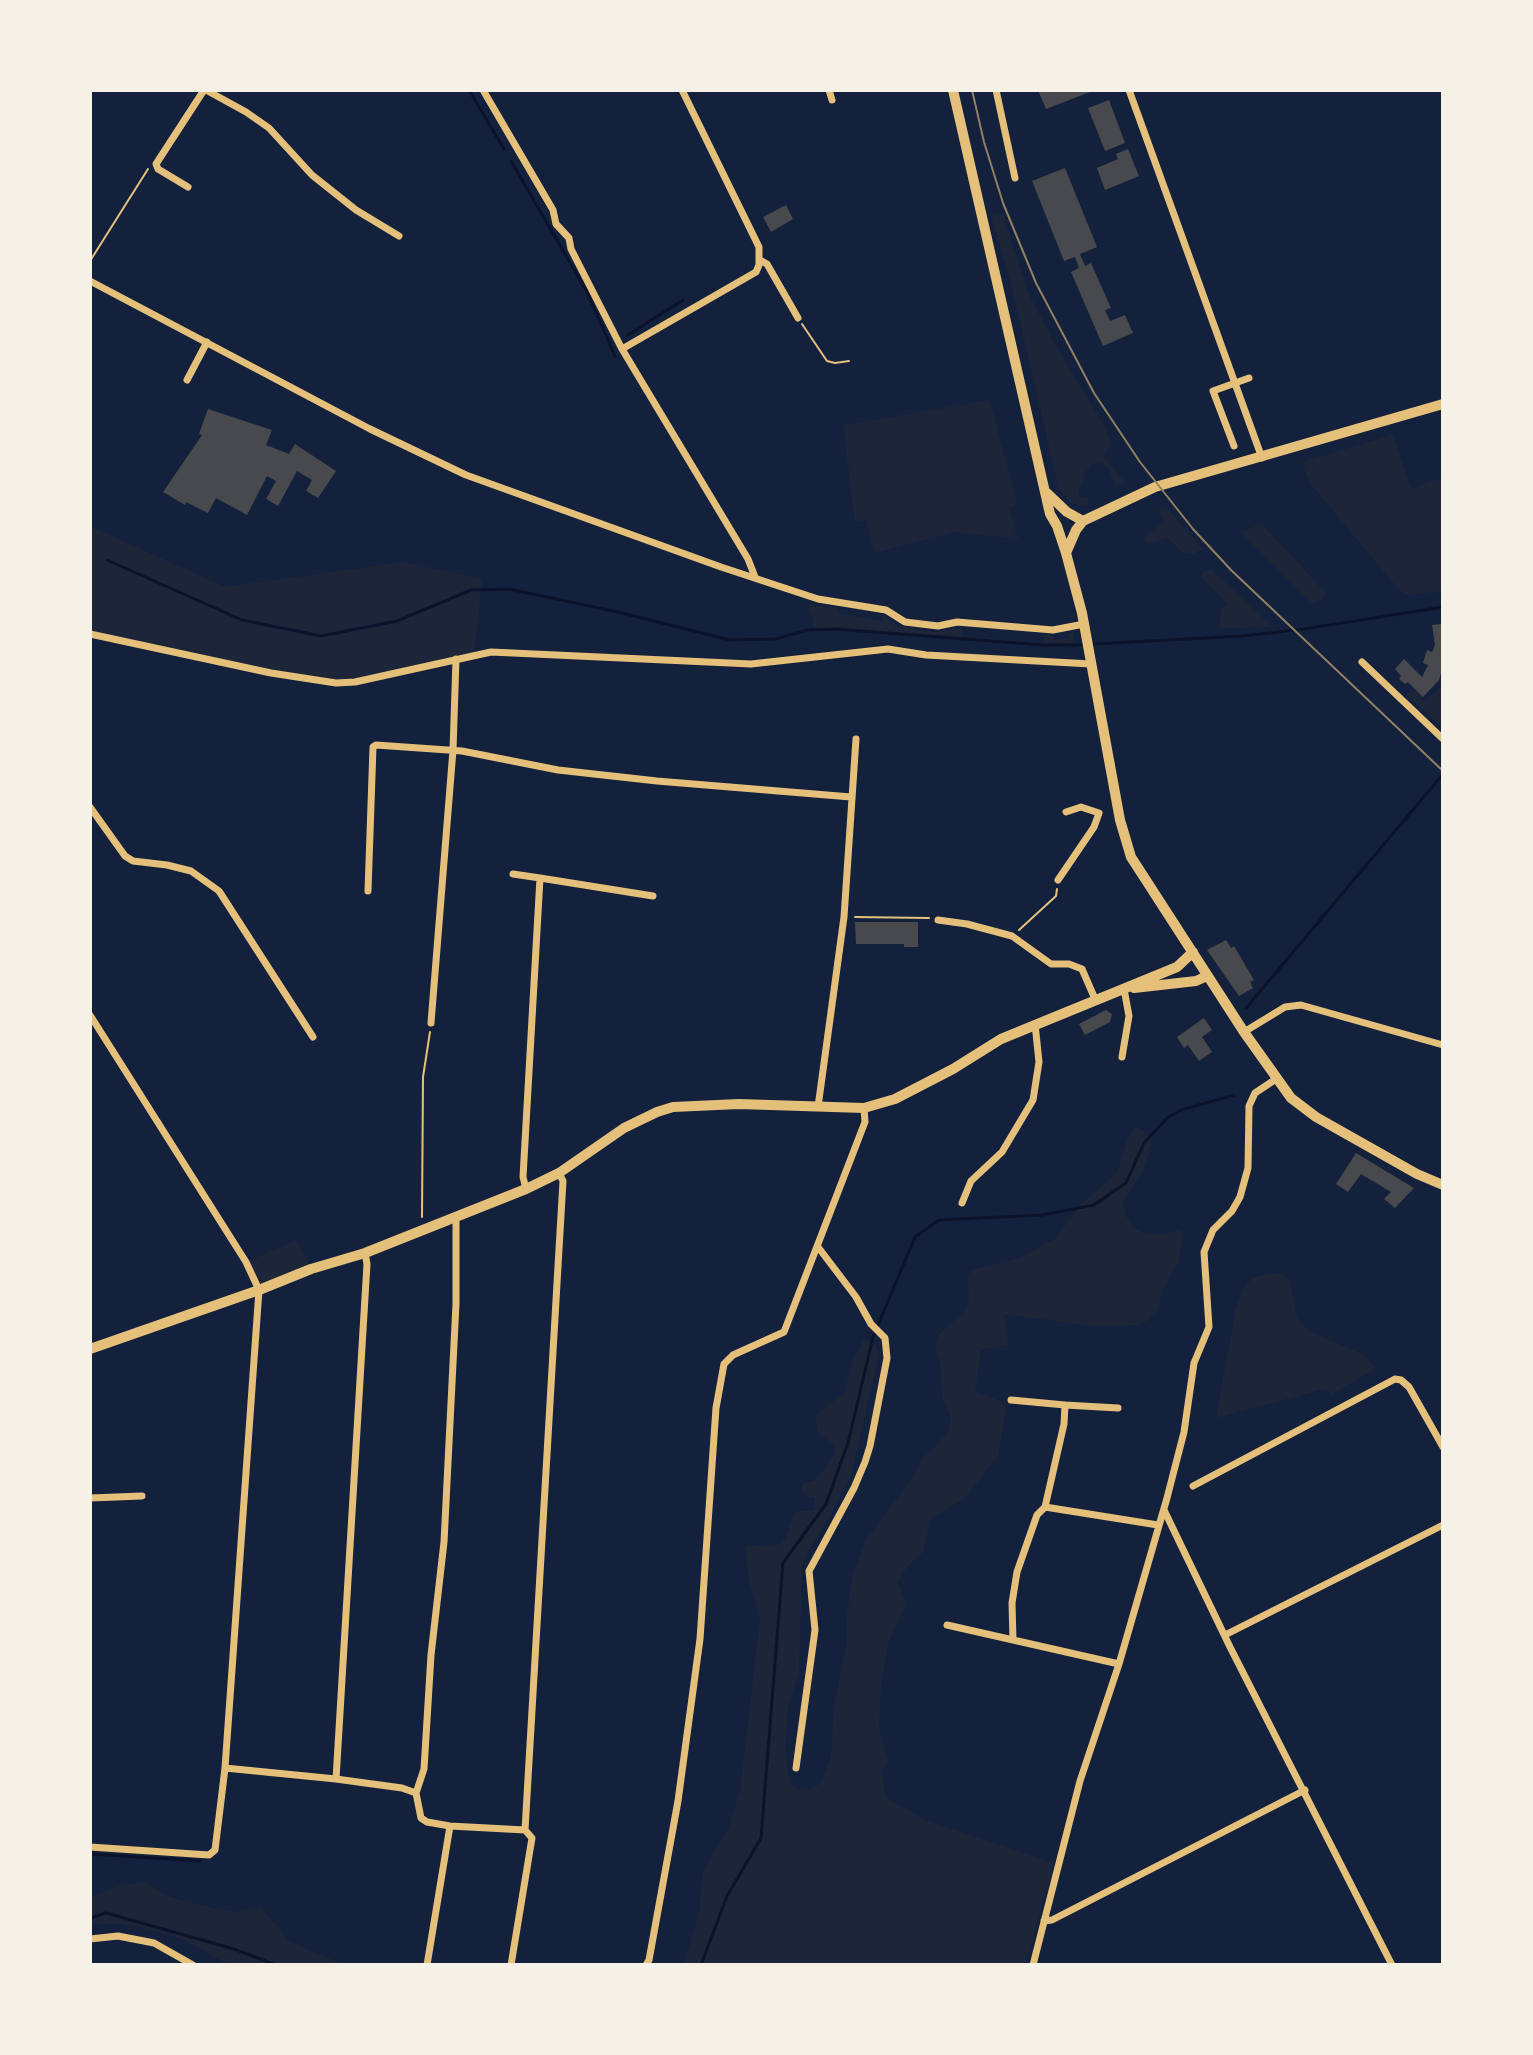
<!DOCTYPE html>
<style>
body{margin:0}
#map{position:relative;width:1533px;height:2055px;overflow:hidden;background:#14213d;font-family:"Source Serif 4",serif}
canvas{display:block}
.frame{position:absolute;inset:0;border:92px solid #f6f1e7;pointer-events:none}
</style>
<div id="map">
<canvas width="1533" height="2055"></canvas>
<div class="frame"></div>
</div>
<script>
const context = document.querySelector('canvas').getContext('2d');
context.lineJoin = 'round';
function fill(path, color) { context.fillStyle = color; context.fill(path, 'evenodd'); }
const poly = rows => new Path2D(rows.map(r => 'M' + r).join(''));
function stroke(path, color, width, dash) { context.strokeStyle = color; context.lineWidth = width; context.lineCap = dash ? 'butt' : 'round'; context.setLineDash(dash || []); context.stroke(path); }
fill(poly([
 [1003,214,1027,290,1059,352,1104,425,1111,443,1104,456,1119,476,1126,481,1115,487,1108,467,1100,463,1093,463,1085,473,1082,486,1078,488,1080,498,1088,497,1089,504,1085,506,1071,503,1059,489,1010,279,991,216],
 [990,400,1017,504,1009,509,1018,539,955,532,875,553,866,520,855,522,843,425],
 [1393,435,1411,489,1443,477,1443,591,1407,595,1400,591,1309,482,1302,462],
 [1166,507,1203,549,1193,554,1182,552,1168,538,1148,544,1144,538,1164,521,1158,511],
 [1262,524,1326,593,1322,600,1312,604,1240,532],
 [90,526,225,587,403,562,482,579,474,655,336,683,90,634],
 [1211,569,1273,627,1219,628,1221,610,1227,603,1200,577,1204,571],
 [808,604,838,608,838,613,882,621,883,615,899,626,922,630,938,632,963,628,962,637,1043,643,1044,635,1053,635,1054,640,1069,639,1069,633,1073,634,1073,643,1044,644,815,628],
 [1443,678,1443,728,1406,695,1413,688,1426,701,1438,689],
 [1135,1126,1147,1132,1151,1145,1145,1166,1123,1203,1126,1216,1134,1228,1146,1234,1159,1235,1180,1230,1183,1236,1178,1264,1163,1288,1158,1308,1149,1320,1136,1325,1091,1326,1004,1314,1008,1345,981,1350,975,1392,1007,1403,998,1456,965,1498,930,1519,923,1552,907,1567,897,1583,907,1603,888,1643,881,1685,879,1727,888,1761,882,1772,885,1797,923,1819,1054,1863,1025,1965,683,1965,699,1914,703,1871,728,1829,740,1791,760,1620,748,1576,746,1547,748,1545,769,1547,780,1544,786,1537,794,1513,797,1511,814,1511,815,1498,805,1496,801,1489,804,1483,814,1481,822,1472,835,1453,835,1445,818,1433,815,1415,844,1393,853,1360,864,1339,875,1344,879,1354,851,1476,827,1521,805,1556,802,1567,799,1672,788,1706,785,1749,790,1783,795,1788,809,1790,821,1783,831,1756,834,1706,847,1642,847,1613,853,1573,866,1540,913,1477,923,1457,934,1449,948,1431,951,1417,942,1398,940,1362,935,1347,938,1335,965,1311,969,1298,967,1276,972,1270,1019,1258,1055,1239,1080,1205,1117,1173,1128,1138],
 [297,1240,311,1269,259,1290,246,1262],
 [1271,1273,1283,1274,1290,1281,1297,1318,1306,1330,1362,1354,1377,1368,1332,1394,1324,1389,1216,1418,1236,1308,1245,1286,1252,1278],
 [144,1882,170,1897,214,1908,240,1912,261,1907,290,1942,345,1965,229,1965,184,1940,149,1929,121,1924,90,1925,90,1897,123,1885]
]), '#1d2539');
stroke(poly([
 [469,90,504,149],
 [511,161,587,292,615,356],
 [628,335,683,300],
 [107,560,242,620,321,636,397,621,471,590,509,589,618,612,730,640,775,639,808,630,835,629,1043,645,1074,645,1243,636,1304,629,1443,607],
 [1246,1008,1443,774],
 [90,1854,200,1861],
 [90,1918,106,1913,234,1949,276,1965],
 [701,1965,727,1896,761,1838,783,1563,826,1504,848,1443,873,1337,915,1237,939,1220,1042,1215,1094,1205,1126,1183,1144,1143,1167,1118,1181,1110,1234,1095]
]), '#0b132b', 3);
fill(poly([
 [1038,90,1095,90,1046,109],
 [1109,100,1125,143,1105,151,1088,108],
 [1128,149,1139,176,1105,190,1097,168,1118,159,1116,154],
 [1065,168,1097,247,1080,254,1085,266,1091,263,1111,308,1105,310,1110,321,1125,315,1133,333,1103,346,1071,272,1079,268,1075,257,1064,261,1032,181],
 [786,205,793,219,771,232,763,217],
 [208,409,272,430,266,445,289,454,295,444,336,471,318,498,306,491,312,480,297,471,278,506,266,499,276,481,267,476,247,515,216,498,208,513,186,502,185,505,163,492,202,435,199,434],
 [1443,624,1443,667,1439,680,1423,697,1408,682,1405,684,1399,679,1401,676,1395,669,1404,659,1422,677,1428,665,1423,663,1427,650,1432,652,1435,645,1432,625],
 [855,922,918,922,918,947,904,947,904,944,856,944],
 [1226,940,1231,948,1234,946,1254,980,1250,982,1253,988,1239,996,1207,950],
 [1106,1010,1112,1014,1110,1022,1085,1035,1079,1024],
 [1204,1018,1212,1030,1202,1037,1212,1052,1199,1061,1188,1045,1184,1048,1177,1037],
 [1356,1153,1414,1188,1395,1208,1384,1199,1391,1192,1361,1174,1348,1192,1336,1184]
]), '#48494c');
stroke(poly([
 [90,261,148,169],
 [802,324,827,361,835,363,849,361],
 [855,917,929,918],
 [1019,930,1056,896,1057,889],
 [422,1217,423,1077,430,1032]
]), '#e5c07b', 2);
stroke(poly([
 [206,90,246,112,269,128,312,175,356,210,399,236],
 [483,90,553,210,556,224,569,238,571,249,622,349,748,559,755,577],
 [829,90,832,100],
 [996,90,1015,178],
 [1129,90,1262,458],
 [188,187,158,169,156,164,204,90],
 [760,260,767,264,798,318],
 [90,281,370,429,466,475,721,567,818,599,886,610,905,622,938,626,957,622,1053,630,1084,624],
 [622,349,756,272,759,265,759,247,682,90],
 [187,380,207,342],
 [1234,446,1213,391,1249,378],
 [90,634,271,673,336,683,355,682,491,652,751,664,888,649,926,655,1091,664],
 [1362,662,1443,739],
 [90,807,125,856,133,861,167,865,191,871,219,891,313,1037],
 [1066,812,1081,807,1099,813],
 [513,874,540,878],
 [1058,880,1094,827,1099,813],
 [368,891,373,747,376,745,462,751,558,770,657,781,851,797],
 [938,920,967,924,1012,936,1051,964,1069,964,1082,969,1095,999],
 [90,1015,246,1262,259,1290,225,1768,215,1850,209,1855,90,1847],
 [431,1023,453,750,456,659],
 [1244,1032,1285,1007,1301,1005,1443,1045],
 [1122,1057,1129,1016,1124,989],
 [818,1107,844,917,856,739],
 [526,1189,523,1177,540,878,653,896],
 [962,1203,971,1181,1002,1152,1033,1100,1039,1062,1035,1024],
 [456,1218,456,1304,444,1542,431,1655,424,1769,416,1793,421,1818,427,1822,450,1826,525,1830],
 [1011,1400,1065,1405,1064,1424,1045,1507,1037,1515,1017,1572,1012,1603,1013,1640],
 [1065,1405,1118,1408],
 [1193,1486,1395,1379,1401,1380,1409,1387,1443,1447],
 [90,1498,142,1496],
 [1045,1507,1158,1525],
 [1164,1510,1230,1647,1392,1965],
 [947,1625,1119,1664],
 [1225,1635,1443,1525],
 [225,1768,336,1779,402,1788,416,1793],
 [796,1768,815,1630,809,1571,854,1488,865,1462,870,1446,887,1358,885,1338,871,1324,856,1297,818,1247],
 [336,1779,367,1264,365,1253],
 [1044,1921,1052,1920,1305,1790],
 [90,1939,118,1936,154,1943,193,1965],
 [427,1965,450,1826],
 [511,1965,532,1838,525,1830,563,1181,559,1173],
 [646,1965,649,1960,678,1801,700,1639,716,1408,724,1364,733,1355,784,1332,865,1122,864,1108],
 [1033,1965,1080,1781,1119,1664,1167,1498,1184,1432,1194,1363,1209,1327,1204,1252,1213,1230,1232,1211,1240,1197,1248,1168,1249,1106,1255,1093,1276,1079]
]), '#e5c07b', 7);
stroke(poly([
 [953,90,1050,514,1057,526,1066,553,1082,613,1120,820,1131,857,1244,1032,1291,1098,1316,1117,1417,1174,1443,1185],
 [1047,493,1067,512,1083,521],
 [1066,553,1076,530,1083,521,1155,487,1443,404],
 [1134,988,1196,981,1207,976],
 [90,1349,259,1290,311,1269,365,1253,526,1189,559,1173,624,1128,657,1112,673,1107,739,1104,864,1108,895,1099,953,1069,1001,1039,1177,967,1193,952]
]), '#e5c07b', 10);
stroke(poly([
 [972,90,984,142,1003,203,1036,283,1094,393,1140,462,1193,529,1231,570,1443,771]
]), '#918062', 2);
</script>
